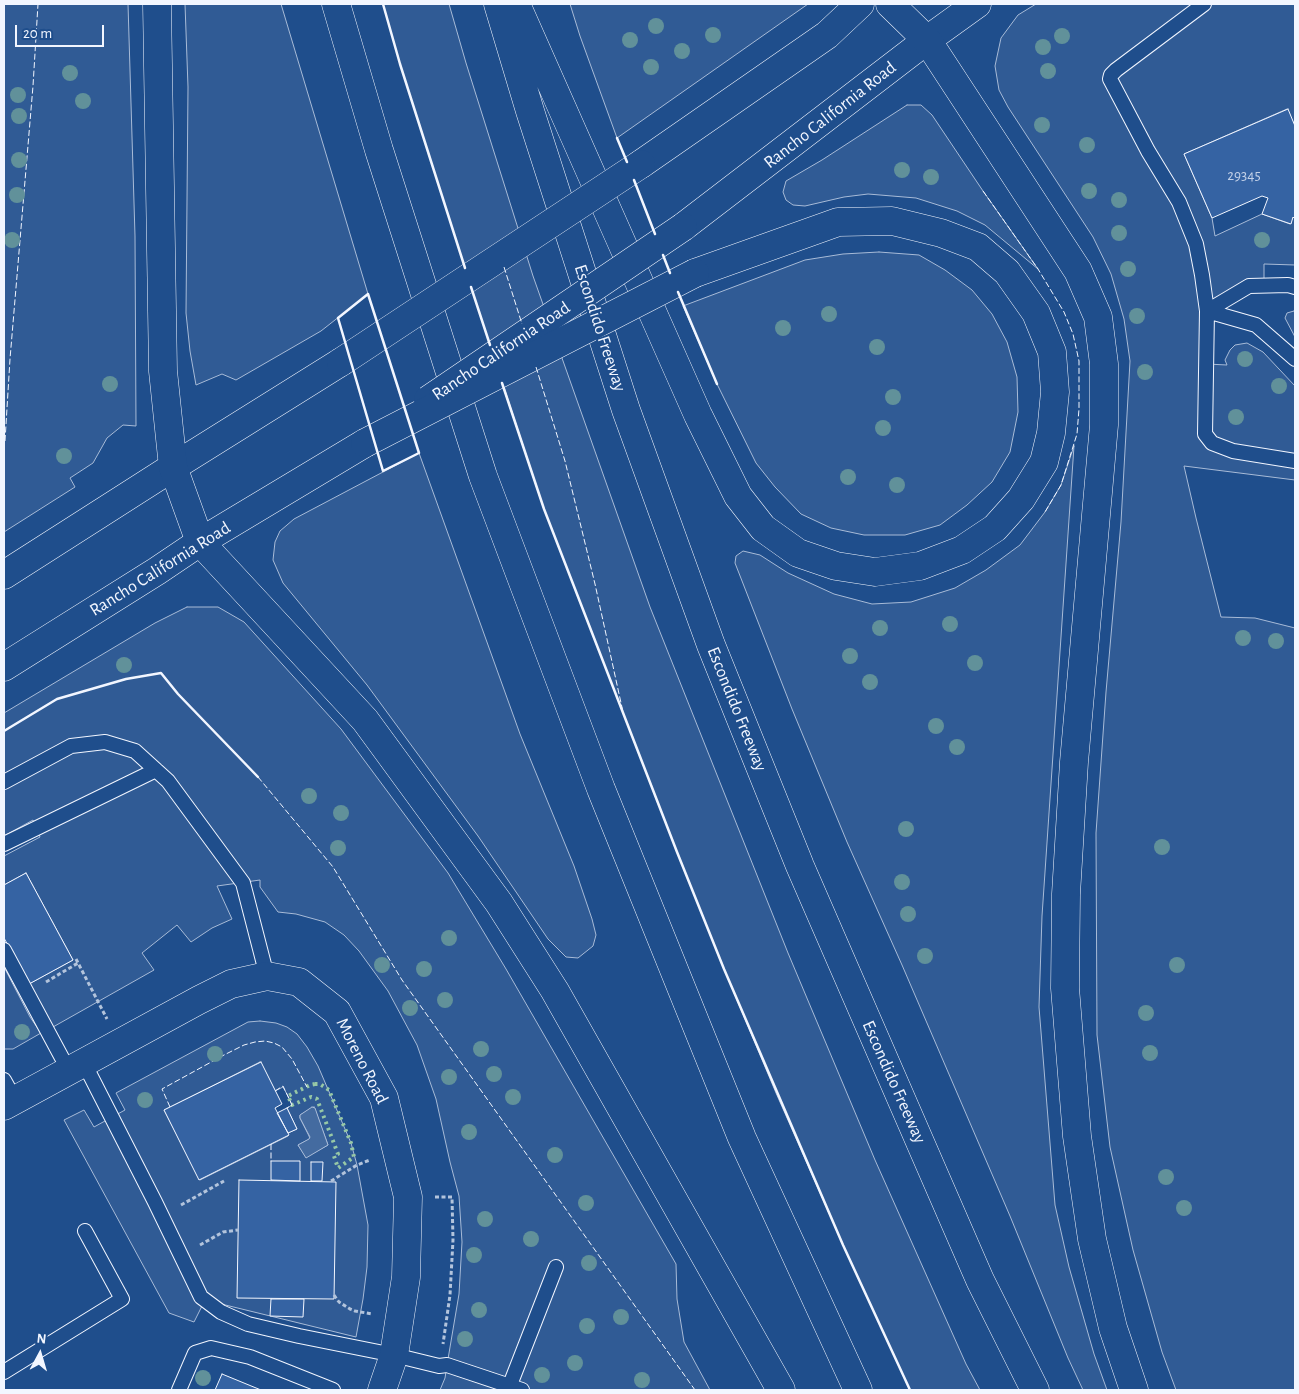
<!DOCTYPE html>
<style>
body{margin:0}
#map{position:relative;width:1299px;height:1394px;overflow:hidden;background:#1f4e8c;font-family:"Alegreya Sans",sans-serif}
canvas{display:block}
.frame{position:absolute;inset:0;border:5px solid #f2f6ff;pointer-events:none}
.north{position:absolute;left:15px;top:1329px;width:50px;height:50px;-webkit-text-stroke:4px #1f4e8c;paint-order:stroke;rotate:6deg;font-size:14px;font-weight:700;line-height:20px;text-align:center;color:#f2f6ff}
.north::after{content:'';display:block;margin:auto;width:18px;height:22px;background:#f2f6ff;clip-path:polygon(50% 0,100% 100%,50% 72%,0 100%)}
.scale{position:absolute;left:15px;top:25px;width:89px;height:22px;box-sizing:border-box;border:2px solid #f2f6ff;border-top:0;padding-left:6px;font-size:15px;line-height:18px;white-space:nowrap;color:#f2f6ff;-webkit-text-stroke:4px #1f4e8c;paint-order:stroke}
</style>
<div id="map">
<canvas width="1299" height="1394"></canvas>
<div class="frame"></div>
<div class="north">N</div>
<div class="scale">20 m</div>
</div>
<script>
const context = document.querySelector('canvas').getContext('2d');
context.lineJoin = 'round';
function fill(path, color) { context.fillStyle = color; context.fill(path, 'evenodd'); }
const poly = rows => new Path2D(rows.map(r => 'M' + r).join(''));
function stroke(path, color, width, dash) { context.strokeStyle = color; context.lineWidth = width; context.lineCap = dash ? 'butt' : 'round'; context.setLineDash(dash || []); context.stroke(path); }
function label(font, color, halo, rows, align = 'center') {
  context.font = font + ' "Alegreya Sans",sans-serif'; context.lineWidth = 4; context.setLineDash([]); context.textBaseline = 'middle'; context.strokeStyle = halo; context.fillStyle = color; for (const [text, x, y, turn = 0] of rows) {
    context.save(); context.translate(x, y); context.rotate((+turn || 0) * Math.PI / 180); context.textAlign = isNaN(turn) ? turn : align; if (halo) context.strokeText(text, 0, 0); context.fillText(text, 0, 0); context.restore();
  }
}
const built = poly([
 [4,4,128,4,135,236,136,426,123,425,107,438,93,463,70,478,75,487,4,532,4,4],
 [185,4,281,4,368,294,321,331,236,380,222,374,196,385,190,351,186,313,188,87,185,4],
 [383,4,449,4,466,63,533,276,650,607,788,953,875,1160,966,1364,980,1390,910,1390,843,1245,776,1093,724,969,677,852,544,509,475,299,400,64,383,4],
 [570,4,808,4,617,138,580,36,570,4],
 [1036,4,1295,4,1295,126,1287,109,1184,154,1212,218,1215,236,1262,214,1290,224,1293,217,1295,219,1295,265,1264,264,1264,286,1207,311,1207,364,1227,365,1225,360,1230,350,1235,345,1247,343,1263,352,1295,386,1295,480,1184,466,1196,518,1221,617,1255,618,1295,628,1295,1390,1176,1390,1162,1352,1133,1250,1110,1147,1097,1035,1096,833,1106,692,1121,522,1130,361,1124,319,1111,274,1093,237,1008,107,999,90,995,66,1001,38,1018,15,1036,4],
 [907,105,921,105,932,115,983,191,1038,269,985,225,957,211,916,198,868,194,844,197,805,206,793,205,786,200,783,192,786,181,822,160,907,105],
 [879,252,919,255,945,270,972,290,992,314,1007,342,1017,377,1018,412,1010,452,992,482,967,505,940,525,905,535,864,535,831,528,801,514,775,487,756,463,717,384,683,306,805,260,843,254,879,252],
 [1294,311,1295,311,1295,337,1285,318,1287,313,1294,311],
 [1074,446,1042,916,1039,1007,1055,1205,1069,1267,1094,1354,1107,1390,1083,1390,1068,1358,1010,1216,902,965,847,842,792,709,735,563,736,556,743,551,760,555,788,573,834,594,872,604,911,602,955,588,986,570,1020,545,1045,512,1061,485,1074,446],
 [419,453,520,734,574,866,592,919,596,935,593,946,578,958,566,957,548,939,478,836,367,685,283,583,273,560,275,542,280,531,294,519,419,453],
 [187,607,218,607,244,622,341,729,448,873,506,969,676,1264,677,1299,684,1342,710,1390,440,1390,445,1378,447,1365,459,1294,462,1242,459,1196,450,1162,436,1099,417,1045,388,991,359,951,344,935,325,922,296,914,278,912,260,887,260,880,217,886,232,919,212,928,191,942,177,925,142,953,154,970,53,1027,29,984,73,960,26,873,4,885,4,856,40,837,33,820,4,836,4,713,155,623,187,607],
 [4,967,30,1017,41,1033,13,1049,4,1049,4,967],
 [260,1021,276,1023,287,1027,297,1034,307,1047,318,1066,351,1143,357,1165,368,1225,367,1267,363,1299,356,1337,205,1300,194,1322,169,1313,64,1120,84,1110,94,1127,125,1110,116,1093,248,1022,260,1021],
 [260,1062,275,1091,283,1087,288,1096,292,1105,287,1108,297,1129,288,1133,288,1136,200,1180,164,1110,260,1062],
 [314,1107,328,1145,306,1157,298,1145,310,1139,309,1136,300,1118,300,1115,314,1107]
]);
fill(built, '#305b95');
stroke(built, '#a8bbd7', 1);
const water = poly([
 [312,1107,315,1108,328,1145,306,1158,298,1145,309,1139,310,1137,300,1118,300,1115,312,1107]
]);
fill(water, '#446ba0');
stroke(water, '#a8bbd7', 1);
const building = poly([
 [1288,109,1295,126,1295,219,1293,217,1291,224,1262,214,1268,198,1262,196,1212,218,1184,154,1288,109],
 [26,873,73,960,29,984,4,938,4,885,26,873],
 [261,1062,282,1104,275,1108,289,1135,199,1180,164,1110,261,1062],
 [287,1108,297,1129,288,1133,277,1113,287,1108],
 [271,1161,300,1161,300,1181,271,1180,271,1161],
 [311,1162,323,1162,322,1181,311,1181,311,1162],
 [239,1180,336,1182,334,1299,237,1298,239,1180],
 [271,1299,304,1299,303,1317,270,1316,271,1299],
 [222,1374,261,1390,215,1390,222,1374]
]);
fill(building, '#3563a3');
stroke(building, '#f2f6ff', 1);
const lane = poly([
 [1204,4,1116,70,1111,75,1110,79,1148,151,1179,202,1196,244,1202,275,1207,311,1205,434,1212,443,1233,451,1295,461],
 [1207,311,1256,325,1295,359],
 [1207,311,1249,286,1288,285,1295,287],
 [4,782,71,746,105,742,135,751,168,781,243,883,267,976],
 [4,844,156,770],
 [4,950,69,1071],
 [84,1063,155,1202,201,1297,221,1312,248,1324,299,1336,394,1355,439,1366,447,1365,522,1390],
 [4,1080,15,1100],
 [4,1372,122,1299,85,1231],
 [179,1390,195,1353,211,1348,250,1357,333,1390],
 [508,1390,556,1267]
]);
const secondary = poly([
 [4,575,173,467],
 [4,667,157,571,200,542],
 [4,1106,199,1000,231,984,267,976,299,982,337,1012,384,1098,408,1197,406,1277,394,1355,382,1390]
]);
const primary = poly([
 [641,164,827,35,860,4],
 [683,227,927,40,977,4],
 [173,467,341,362],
 [200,542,365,443]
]);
const highway = poly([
 [157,4,163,371,173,467,200,542,365,720,499,903,555,991,781,1390],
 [336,4,379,150,483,476,601,789,742,1138,858,1390],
 [498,4,530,111,626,410,711,645,800,866,980,1280,1035,1390],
 [516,4,698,415,738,496,763,528,798,553,836,566,875,572,920,566,962,550,995,528,1021,499,1044,462,1051,433,1055,392,1052,352,1036,313,1007,272,978,247,941,233,892,221,838,222,695,273],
 [890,4,927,40,1078,271,1098,317,1104,364,1104,425,1074,762,1066,894,1065,988,1077,1136,1092,1239,1113,1328,1134,1390]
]);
stroke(lane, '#f2f6ff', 16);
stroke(secondary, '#f2f6ff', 29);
stroke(primary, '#f2f6ff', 29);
stroke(highway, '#f2f6ff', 29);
stroke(poly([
 [76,959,107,1019],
 [46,982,78,963],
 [331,1181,357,1165,370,1160],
 [435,1197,452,1197,453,1240,450,1295,443,1344],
 [181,1205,224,1181],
 [200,1245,223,1232,238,1230],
 [334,1295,339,1302,350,1309,355,1311,372,1314]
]), '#b3c4dc', 3, [4, 2.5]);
stroke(lane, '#1f4e8c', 14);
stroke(secondary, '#1f4e8c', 28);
stroke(primary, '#1f4e8c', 28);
stroke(highway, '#1f4e8c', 28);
const primaryBridge = poly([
 [341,362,641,164],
 [428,400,683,227]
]);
const highwayBridge = poly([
 [365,443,695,273]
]);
stroke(primaryBridge, '#f2f6ff', 29, []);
stroke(highwayBridge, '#f2f6ff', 29, []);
stroke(primaryBridge, '#1f4e8c', 28);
stroke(highwayBridge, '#1f4e8c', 28);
stroke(poly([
 [315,1084,320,1084,329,1090,351,1143,354,1157,338,1168,334,1156,338,1154,317,1099,311,1097,292,1105,288,1096,310,1085,315,1084]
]), '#97c8a6', 4, [2.5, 4]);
stroke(poly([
 [983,191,1038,269,1064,312,1073,334,1079,361,1079,409,1077,434,1061,485,1045,512],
 [504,267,522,324],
 [536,367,565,461,595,584,623,712],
 [5,441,10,359,33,86,38,4],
 [258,777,333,867,402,980,695,1390],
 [275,1091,283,1086,292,1105,287,1108],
 [170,1107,162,1089,224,1055,244,1045,255,1042,265,1041,274,1043,282,1047,292,1059,307,1087],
 [271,1144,271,1161]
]), '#f2f6ff', 1, [6, 2.5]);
stroke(poly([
 [383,4,400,64,465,268],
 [617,138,627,162],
 [634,180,655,234],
 [663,255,670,273],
 [471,287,490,345],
 [678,292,717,384],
 [368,294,419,453,383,471,338,318,368,294],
 [502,383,544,509,677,852,724,969,843,1245,910,1390],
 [4,731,57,699,126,679,161,673,178,694,258,777]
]), '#f2f6ff', 2.5);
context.fillStyle = '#61919a';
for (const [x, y] of [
 [656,26],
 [713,35],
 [1062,36],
 [630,40],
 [1043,47],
 [682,51],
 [651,67],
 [1048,71],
 [70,73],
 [18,95],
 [83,101],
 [19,116],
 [1042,125],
 [1087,145],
 [19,160],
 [902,170],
 [931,177],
 [1089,191],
 [17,195],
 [1119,200],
 [1119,233],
 [12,240],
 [1262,240],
 [1128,269],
 [829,314],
 [1137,316],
 [783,328],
 [877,347],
 [1245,359],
 [1145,372],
 [110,384],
 [1279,386],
 [893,397],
 [1236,417],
 [883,428],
 [64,456],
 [848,477],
 [897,485],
 [950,624],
 [880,628],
 [1243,638],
 [1276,641],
 [850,656],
 [975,663],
 [124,665],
 [870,682],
 [936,726],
 [957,747],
 [309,796],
 [341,813],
 [906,829],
 [1162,847],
 [338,848],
 [902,882],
 [908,914],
 [449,938],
 [925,956],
 [382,965],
 [1177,965],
 [424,969],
 [445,1000],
 [410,1008],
 [1146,1013],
 [22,1032],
 [481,1049],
 [1150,1053],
 [215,1054],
 [494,1074],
 [449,1077],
 [513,1097],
 [145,1100],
 [469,1132],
 [555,1155],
 [1166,1177],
 [586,1203],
 [1184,1208],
 [485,1219],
 [531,1239],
 [474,1255],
 [589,1263],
 [479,1310],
 [621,1317],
 [587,1326],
 [465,1339],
 [575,1363],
 [542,1375],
 [203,1378],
 [642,1380]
]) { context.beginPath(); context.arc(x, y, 8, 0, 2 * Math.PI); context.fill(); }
label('15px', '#c3d1e8', null, [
 ["29345",1244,175]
]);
label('18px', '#f2f6ff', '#1f4e8c', [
 ["Rancho California Road",830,115,-38],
 ["Escondido Freeway",600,328,72],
 ["Rancho California Road",501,351,-34],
 ["Rancho California Road",160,569,-32],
 ["Escondido Freeway",737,709,68],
 ["Moreno Road",362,1061,63],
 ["Escondido Freeway",894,1082,66]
]);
</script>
